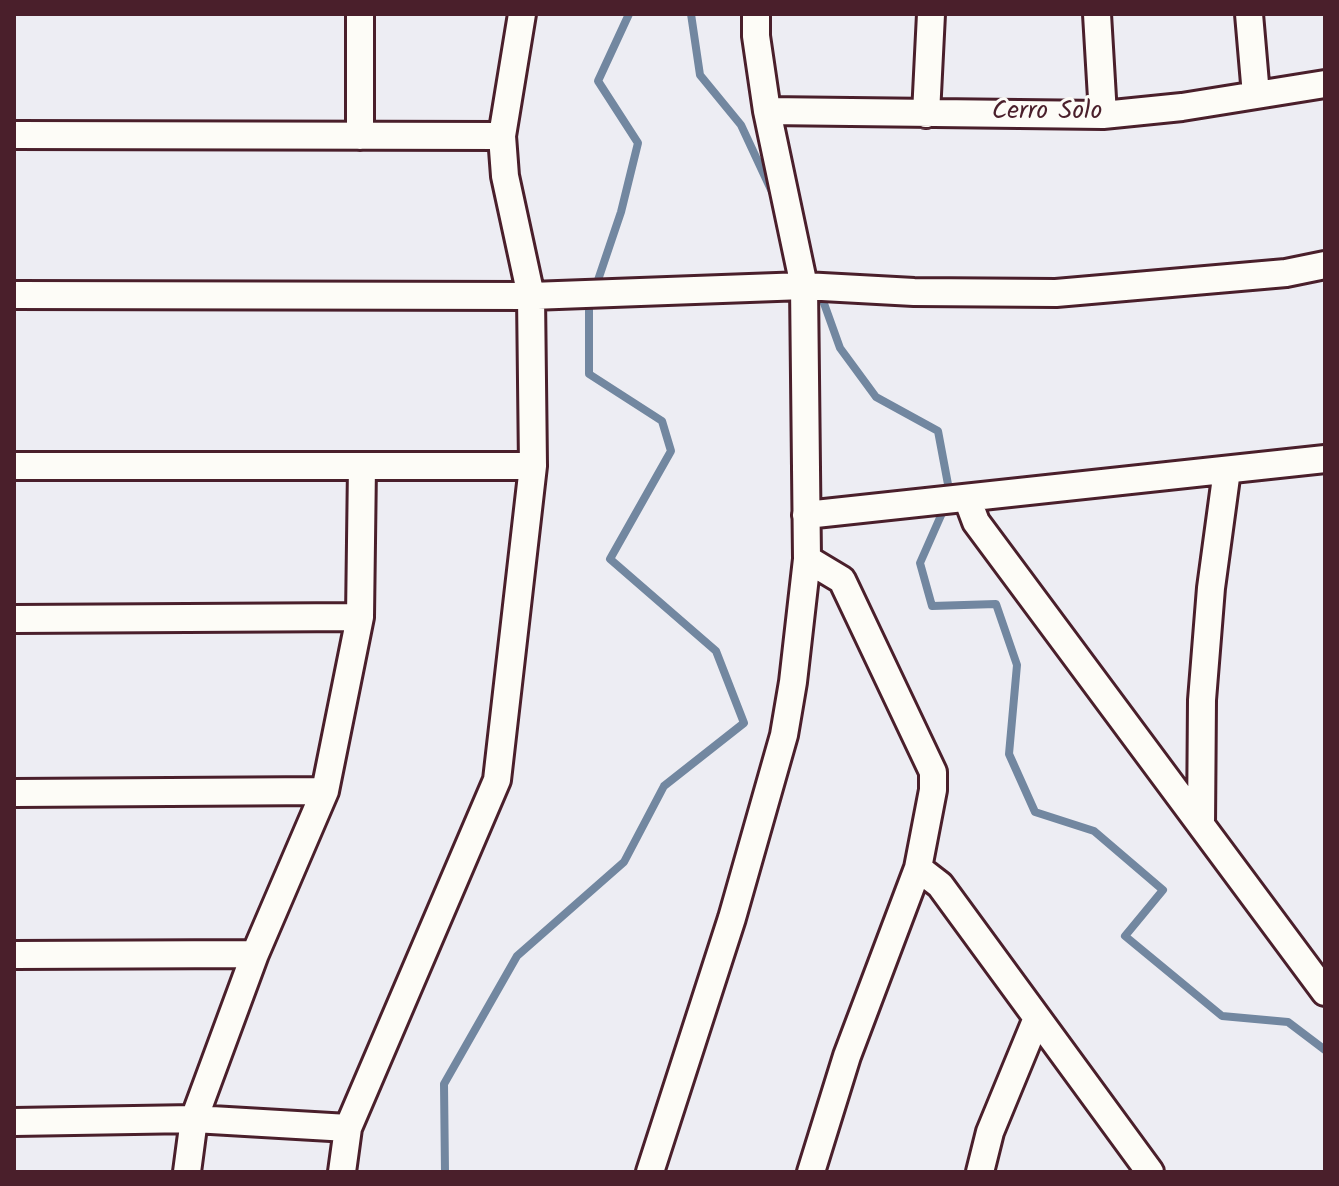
<!DOCTYPE html>
<style>
body{margin:0}
#map{position:relative;width:1339px;height:1186px;overflow:hidden;background:#ededf3;font-family:Kalam,sans-serif}
canvas{display:block}
.frame{position:absolute;inset:0;border:16px solid #4a1f2b;pointer-events:none}
</style>
<div id="map">
<canvas width="1339" height="1186"></canvas>
<div class="frame"></div>
</div>
<script>
const context = document.querySelector('canvas').getContext('2d');
context.lineJoin = 'round';
const poly = rows => new Path2D(rows.map(r => 'M' + r).join(''));
function stroke(path, color, width, dash) { context.strokeStyle = color; context.lineWidth = width; context.lineCap = dash ? 'butt' : 'round'; context.setLineDash(dash || []); context.stroke(path); }
function label(font, color, halo, rows, align = 'center') {
  context.font = font + ' Kalam,sans-serif'; context.lineWidth = 6; context.setLineDash([]); context.textBaseline = 'middle'; context.strokeStyle = halo; context.fillStyle = color; for (const [text, x, y, turn = 0] of rows) {
    context.save(); context.translate(x, y); context.rotate((+turn || 0) * Math.PI / 180); context.textAlign = isNaN(turn) ? turn : align; if (halo) context.strokeText(text, 0, 0); context.fillText(text, 0, 0); context.restore();
  }
}
stroke(poly([
 [691,14,700,75,741,125,774,196],
 [597,283,621,212,638,143,598,81,629,14],
 [821,295,840,348,876,397,938,431,950,495,920,563,932,606,996,604,1017,665,1009,754,1035,812,1094,831,1163,890,1125,936,1222,1016,1288,1022,1325,1050],
 [445,1172,444,1084,517,956,624,862,664,786,744,723,716,651,610,559,671,451,662,421,589,374,589,305]
]), '#7287a0', 8);
const street = poly([
 [1097,14,1103,115],
 [1249,14,1256,95],
 [767,111,1103,115,1182,107,1325,84],
 [926,114,931,14],
 [14,135,502,136],
 [360,136,360,14],
 [14,295,531,296,804,286,914,292,1056,293,1286,273,1325,265],
 [14,466,533,466],
 [967,498,976,522,1325,992],
 [806,515,1325,459],
 [807,559,842,580,933,772,933,790,918,868,847,1056,811,1172],
 [14,619,360,617],
 [14,793,325,791],
 [1201,825,1202,700,1211,588,1227,470],
 [918,868,940,885,1150,1172],
 [14,955,255,954],
 [14,1122,194,1119,348,1128],
 [187,1172,194,1119,255,954,325,791,360,617,362,466],
 [342,1172,348,1128,497,780,533,466,531,296,505,176,502,136,522,14],
 [650,1172,732,918,784,735,793,682,807,559,804,286,767,111,756,36,756,14],
 [980,1172,990,1132,1037,1018]
]);
stroke(street, '#4a1f2b', 32);
stroke(street, '#fdfcf7', 26);
label('26px', '#4a1f2b', '#fdfcf7', [
 ["Cerro Solo",1047,114]
]);
</script>
